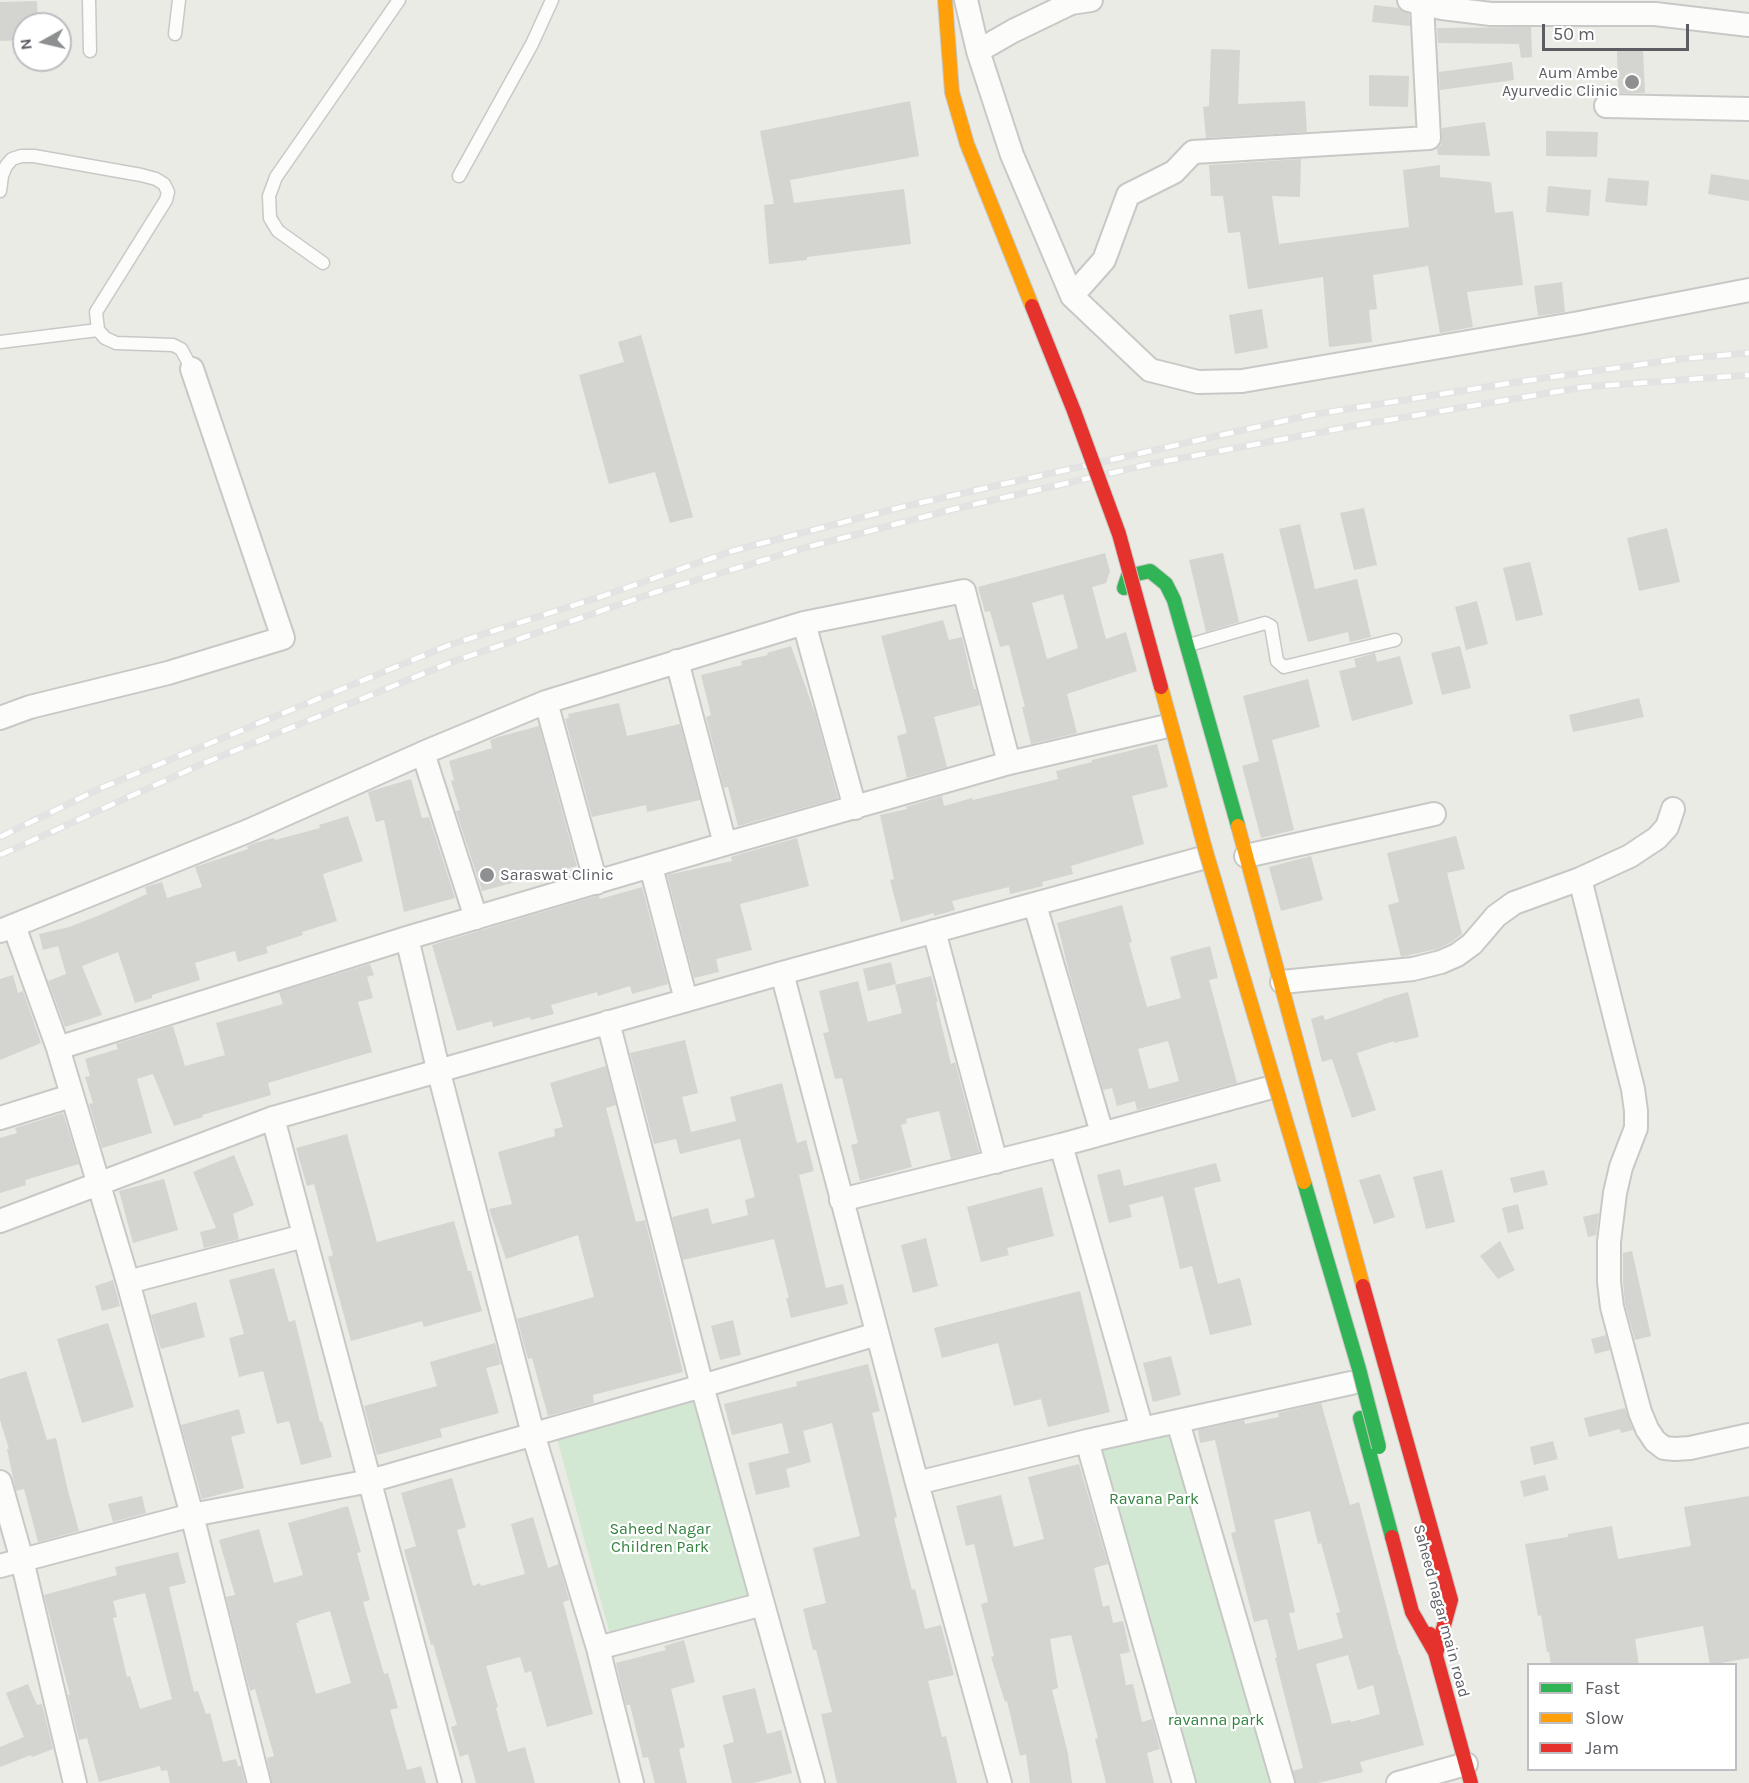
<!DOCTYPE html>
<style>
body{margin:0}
#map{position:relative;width:1749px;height:1783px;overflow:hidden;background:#ebebe5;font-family:Karla,sans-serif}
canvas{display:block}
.legend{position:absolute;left:1527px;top:1663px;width:210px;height:108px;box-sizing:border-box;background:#fff;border:2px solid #bdbec1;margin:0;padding:8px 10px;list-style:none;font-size:18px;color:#5b5d63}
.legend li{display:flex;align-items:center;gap:12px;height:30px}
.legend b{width:30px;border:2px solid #bdbec1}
.north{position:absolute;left:12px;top:12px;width:60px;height:60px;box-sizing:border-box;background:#fff;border:2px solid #bdbec1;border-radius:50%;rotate:262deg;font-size:16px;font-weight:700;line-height:24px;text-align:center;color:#5b5d63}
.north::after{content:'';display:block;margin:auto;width:21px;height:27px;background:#8d8f90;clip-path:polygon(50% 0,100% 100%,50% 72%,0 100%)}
.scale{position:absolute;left:1542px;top:24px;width:147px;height:27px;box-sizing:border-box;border:3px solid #5b5d63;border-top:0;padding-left:8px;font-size:18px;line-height:21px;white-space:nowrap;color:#5b5d63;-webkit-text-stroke:4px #fff;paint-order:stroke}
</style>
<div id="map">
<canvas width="1749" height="1783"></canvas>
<ul class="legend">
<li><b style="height:8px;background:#30b455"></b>Fast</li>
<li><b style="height:8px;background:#ff9f0a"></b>Slow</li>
<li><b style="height:8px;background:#e5322d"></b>Jam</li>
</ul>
<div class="north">N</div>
<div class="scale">50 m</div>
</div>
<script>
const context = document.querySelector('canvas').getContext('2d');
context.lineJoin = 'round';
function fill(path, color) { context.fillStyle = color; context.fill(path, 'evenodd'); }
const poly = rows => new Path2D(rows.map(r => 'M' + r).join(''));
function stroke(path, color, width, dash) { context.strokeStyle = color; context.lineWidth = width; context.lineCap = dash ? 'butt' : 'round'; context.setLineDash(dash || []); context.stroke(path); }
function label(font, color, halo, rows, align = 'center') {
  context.font = font + ' Karla,sans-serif'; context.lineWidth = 4.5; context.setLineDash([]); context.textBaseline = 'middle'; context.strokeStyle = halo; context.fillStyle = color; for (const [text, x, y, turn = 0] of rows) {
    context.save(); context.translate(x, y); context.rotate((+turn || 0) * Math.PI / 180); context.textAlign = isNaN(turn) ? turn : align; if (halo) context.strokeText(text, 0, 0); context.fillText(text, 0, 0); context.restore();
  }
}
fill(poly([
 [698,1398,756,1605,612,1642,556,1435],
 [1171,1423,1284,1783,1184,1783,1087,1441]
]), '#d2e8d2');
fill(poly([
 [37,1,38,24,24,24,24,40,0,41,0,2],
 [1374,5,1399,8,1409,14,1410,26,1372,22],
 [1531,27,1532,57,1521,58,1519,44,1438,43,1437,28],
 [1211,49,1240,50,1238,104,1305,101,1307,132,1206,138,1203,107,1209,106],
 [1643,49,1645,93,1618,93,1617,51],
 [1512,62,1514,80,1440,90,1439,72],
 [1369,75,1409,76,1408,107,1369,106],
 [910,101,919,156,790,180,794,203,904,189,911,244,807,257,807,260,769,264,764,205,774,204,760,131],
 [1485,122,1490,156,1438,155,1437,149,1441,145,1442,138,1442,128],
 [1546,131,1598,132,1597,157,1546,156],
 [1301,159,1300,197,1272,196,1279,244,1409,227,1403,170,1440,165,1440,177,1491,182,1495,213,1513,211,1523,285,1467,292,1473,327,1440,333,1428,266,1373,275,1377,309,1369,310,1372,342,1329,347,1323,277,1248,289,1240,232,1228,233,1223,196,1211,196,1209,165],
 [1711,174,1749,180,1749,201,1708,194],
 [1608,178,1649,181,1647,206,1605,202],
 [1548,186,1591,190,1589,216,1546,212],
 [1562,282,1565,312,1538,316,1534,286],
 [1262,309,1268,348,1235,354,1229,315],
 [641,335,693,517,670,523,655,472,609,484,579,375,624,362,618,342],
 [1364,508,1377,565,1354,570,1340,513],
 [1300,524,1315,589,1357,579,1371,637,1350,642,1348,632,1308,642,1279,529],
 [1667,528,1680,582,1639,591,1627,538],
 [1105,553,1110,571,1106,583,1092,587,1106,639,1126,632,1137,671,1067,694,1077,733,1031,744,1022,707,1025,707,1009,645,1000,647,990,611,985,612,978,587],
 [1063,594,1078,648,1047,659,1032,603],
 [1223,553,1239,622,1206,632,1189,560],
 [1530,562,1543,615,1516,621,1503,568],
 [1477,601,1488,644,1466,650,1455,607],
 [943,620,949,640,962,637,974,689,976,689,980,705,934,717,947,767,907,778,897,736,907,733,881,636],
 [791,646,816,716,838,798,738,826,728,787,724,788,706,717,711,715,701,675,742,665,741,661,768,655,767,653],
 [1460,646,1471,688,1442,695,1431,653],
 [1375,653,1377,662,1400,656,1413,704,1352,721,1339,671,1356,667,1354,659],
 [1308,679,1320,727,1272,740,1294,830,1261,838,1242,766,1259,761,1243,696],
 [1639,698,1644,717,1573,732,1569,715],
 [619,703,627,736,680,724,700,800,647,812,646,805,592,817,565,719,569,718,568,714],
 [539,726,577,866,482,891,456,811,460,810,451,781,454,780,449,761,492,748,490,740,498,737],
 [1157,744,1168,787,1132,796,1144,844,1071,866,1073,874,1042,882,1043,886,1010,894,1009,887,952,901,955,910,934,916,934,913,901,922,890,880,894,879,880,815,907,809,906,807,942,796,944,806,972,798,973,800,1058,779,1056,771,1092,762,1092,760],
 [411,779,422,818,429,817,455,898,404,912,384,820,376,822,368,792],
 [348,816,363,861,323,874,337,921,302,932,303,935,266,947,268,953,238,962,235,951,195,963,200,980,152,995,152,998,135,1003,118,952,82,966,102,1015,65,1027,48,981,66,974,58,946,43,950,39,934,69,927,100,915,147,894,145,887,162,882,167,898,202,887,195,867,248,849,247,846,255,843,274,838,275,840,320,828,319,825],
 [1456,836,1465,869,1447,873,1462,934,1450,943,1437,949,1401,957,1388,905,1399,902,1387,853],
 [797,838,809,886,740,904,752,950,716,959,719,972,694,978,667,875,732,861,731,857,744,853],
 [1311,856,1323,900,1281,911,1269,867],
 [642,887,668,984,632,994,630,986,598,996,597,992,551,1005,554,1014,531,1020,530,1017,493,1027,492,1021,457,1031,432,945,596,896,599,896,600,899],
 [1122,905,1132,942,1129,943,1147,1007,1181,998,1170,957,1210,946,1218,978,1209,980,1237,1083,1137,1110,1135,1101,1117,1106,1112,1088,1103,1090,1070,976,1057,923],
 [1168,1041,1179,1081,1149,1089,1138,1049],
 [891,962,896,984,868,991,863,969],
 [370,964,374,975,367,977,373,998,358,1002,372,1052,268,1083,271,1095,202,1115,203,1117,174,1126,153,1074,137,1079,152,1133,102,1148,89,1104,93,1103,85,1077,90,1076,85,1059,118,1049,116,1044,173,1026,185,1066,225,1055,216,1023,283,1004,279,992],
 [13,975,18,993,23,991,41,1043,0,1060,0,979],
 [931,976,938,1002,936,1002,951,1064,955,1062,979,1152,951,1159,939,1111,906,1119,907,1123,901,1125,912,1167,860,1181,851,1145,858,1143,842,1078,835,1079,823,1033,829,1032,819,991,858,981,868,1022,902,1013,895,985],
 [1408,992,1419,1037,1394,1043,1394,1041,1357,1053,1376,1110,1352,1118,1332,1059,1322,1062,1311,1019,1323,1015,1325,1020,1383,1000,1383,999],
 [685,1040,698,1093,682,1097,691,1132,736,1121,730,1097,782,1083,797,1143,806,1140,814,1171,799,1175,826,1288,843,1284,848,1304,791,1318,786,1298,789,1298,774,1239,683,1260,672,1217,708,1208,712,1224,748,1215,745,1200,755,1197,740,1139,680,1154,676,1139,654,1144,630,1053],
 [606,1066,616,1105,606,1108,636,1222,645,1220,683,1372,593,1395,594,1403,548,1416,532,1358,528,1359,517,1319,594,1297,578,1235,506,1259,489,1209,512,1204,498,1152,555,1136,554,1129,563,1127,550,1083],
 [63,1113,79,1164,25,1180,26,1185,0,1193,0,1138,17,1133,15,1128],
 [347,1134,377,1242,454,1221,468,1271,471,1271,482,1311,424,1327,422,1321,351,1341,328,1257,333,1255,314,1184,307,1186,296,1148],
 [234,1155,254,1205,233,1214,239,1239,204,1248,200,1232,216,1228,193,1172],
 [1216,1163,1221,1181,1194,1188,1218,1284,1240,1278,1252,1325,1210,1335,1192,1266,1180,1269,1163,1196,1129,1205,1132,1217,1109,1223,1097,1175,1120,1169,1124,1186],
 [1442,1170,1455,1222,1426,1229,1413,1177],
 [1544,1170,1548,1185,1514,1193,1510,1178],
 [1380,1174,1395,1217,1374,1224,1359,1180],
 [164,1179,178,1230,133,1243,119,1191],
 [1042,1187,1054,1236,1007,1248,1009,1255,981,1262,967,1207],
 [1518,1204,1524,1229,1508,1233,1502,1208],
 [1599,1213,1596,1235,1588,1237,1583,1217],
 [926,1238,938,1286,913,1293,901,1245],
 [1500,1241,1515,1270,1498,1279,1480,1256],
 [1632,1251,1651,1336,1635,1340,1625,1304,1623,1281,1623,1253],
 [274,1268,289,1322,295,1320,320,1422,322,1421,332,1457,301,1465,289,1421,277,1424,263,1371,239,1377,229,1338,244,1334,229,1280],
 [113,1280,120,1306,102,1311,95,1286],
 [1080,1291,1110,1412,1048,1427,1041,1399,1014,1406,998,1343,942,1358,934,1328],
 [196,1302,205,1337,161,1349,151,1315],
 [733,1320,741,1355,720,1360,711,1326],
 [108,1323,134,1407,82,1423,57,1339],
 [1606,1335,1610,1350,1595,1354,1591,1339],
 [495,1343,501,1364,486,1368,499,1413,440,1429,442,1437,377,1455,364,1406,437,1386,430,1362],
 [1171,1356,1181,1395,1153,1402,1143,1363],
 [868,1364,880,1411,872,1413,897,1517,894,1518,912,1590,915,1589,925,1629,941,1625,954,1675,928,1681,942,1737,946,1736,957,1783,837,1783,821,1714,832,1712,816,1650,813,1650,803,1609,826,1603,813,1548,860,1536,832,1423,803,1431,811,1462,786,1469,790,1487,756,1495,748,1463,789,1453,782,1423,732,1435,724,1404,797,1386,796,1382],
 [26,1371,47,1440,56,1438,68,1491,79,1531,38,1542,24,1489,16,1491,7,1449,9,1449,0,1420,0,1379],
 [1321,1403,1350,1505,1359,1502,1399,1655,1400,1655,1424,1745,1360,1762,1363,1772,1318,1783,1296,1783,1293,1771,1303,1768,1275,1658,1277,1657,1267,1619,1254,1622,1231,1533,1236,1532,1215,1440,1200,1443,1198,1430,1244,1420,1245,1424,1279,1417,1278,1413],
 [1310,1511,1318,1544,1321,1543,1340,1612,1336,1613,1343,1638,1298,1650,1289,1613,1295,1612,1274,1520],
 [1348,1655,1358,1690,1373,1685,1380,1714,1351,1722,1350,1720,1332,1724,1316,1664],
 [1625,1408,1633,1430,1621,1433,1620,1429,1589,1437,1584,1418],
 [239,1409,245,1433,231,1437,244,1488,202,1499,181,1425],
 [1553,1441,1558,1459,1534,1465,1530,1447],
 [1079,1464,1108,1564,1094,1568,1103,1607,1109,1605,1113,1623,1123,1621,1130,1652,1120,1654,1126,1685,1133,1684,1142,1722,1152,1719,1160,1749,1147,1753,1154,1783,1106,1783,1095,1739,1098,1738,1071,1635,1050,1639,1058,1688,1052,1690,1068,1754,1072,1783,1030,1783,1026,1754,1020,1756,1007,1701,1005,1702,991,1657,994,1656,981,1604,988,1602,974,1544,966,1546,956,1506,1001,1495,1014,1547,1044,1539,1028,1477],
 [1545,1475,1549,1490,1524,1497,1520,1481],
 [452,1478,466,1527,457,1530,473,1586,480,1583,481,1586,525,1574,511,1524,533,1517,548,1568,559,1564,569,1600,563,1602,593,1714,547,1727,531,1671,525,1673,520,1657,486,1666,498,1707,496,1708,508,1752,525,1747,535,1783,476,1783,468,1754,460,1757,451,1727,457,1725,433,1644,431,1645,404,1550,416,1546,401,1493],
 [142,1496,146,1513,113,1522,108,1504],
 [1749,1496,1749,1658,1710,1665,1703,1626,1635,1639,1639,1665,1551,1665,1549,1652,1547,1652,1541,1615,1538,1616,1525,1544,1568,1537,1568,1534,1612,1526,1618,1559,1691,1546,1684,1507],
 [348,1506,361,1552,357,1553,370,1600,363,1602,384,1674,388,1673,398,1708,390,1710,407,1770,421,1766,426,1783,272,1783,267,1758,274,1756,255,1689,250,1691,226,1597,235,1595,219,1540,259,1529,274,1583,303,1575,288,1523],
 [330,1611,351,1683,316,1694,296,1623,299,1623,298,1621],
 [178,1552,186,1583,169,1587,194,1692,198,1691,206,1714,210,1713,223,1762,236,1759,238,1766,241,1766,245,1783,170,1783,167,1770,161,1771,160,1766,99,1782,87,1738,79,1740,68,1695,70,1695,44,1595,117,1575,115,1567],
 [145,1593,172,1699,140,1709,130,1676,127,1677,113,1618,117,1617,113,1601],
 [684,1640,695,1682,671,1689,685,1747,679,1749,687,1783,655,1783,648,1757,643,1758,630,1705,626,1705,616,1663,666,1650,664,1646],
 [28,1684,37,1705,42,1704,53,1749,32,1757,31,1755,0,1767,0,1747,24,1737,6,1693],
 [755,1688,767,1734,781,1730,792,1773,754,1783,732,1783,723,1745,734,1742,722,1696]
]), '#d4d4d0');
const lane = poly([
 [89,0,90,51],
 [175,34,179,0],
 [459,176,532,44,552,0],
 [0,191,2,176,6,166,12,159,21,156,34,156,141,175,156,179,164,184,168,192,166,200,96,312,98,330,105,338,116,343,173,345,181,349,192,369],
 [323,263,278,231,270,218,269,196,276,177,399,0],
 [0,342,98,330],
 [1189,645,1265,623,1271,626,1277,661,1284,667,1395,640]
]);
const street = poly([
 [966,0,978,51,1012,155,1072,296,1150,370,1198,382,1242,381,1579,323,1749,290],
 [1409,0,1442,8,1491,14,1655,14,1749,25],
 [978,51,1013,31,1071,3,1091,0],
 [1606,106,1749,109],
 [1072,296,1104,260,1128,195,1174,172,1193,152,1429,138,1422,4,1424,0],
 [804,623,855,808],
 [677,661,725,844],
 [546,702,596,883],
 [0,718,30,707,168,673,283,638,192,369],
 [423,753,476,918],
 [1246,856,1434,814],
 [651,867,686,1000],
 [1580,879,1630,856,1657,838,1667,827,1673,809],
 [1035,905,1102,1133],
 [14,926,58,1048,128,1282,192,1515,259,1783],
 [0,931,248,831,423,753,546,702,804,623,964,591,1009,763],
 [934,931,996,1162],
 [407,938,438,1069,533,1434,598,1648,632,1783],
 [782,973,917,1483,1000,1783],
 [1282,982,1413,969,1441,962,1457,955,1472,944,1496,916,1514,903,1580,879,1633,1089,1636,1111,1636,1128,1621,1167,1615,1193,1609,1242,1609,1282,1612,1307,1640,1412,1647,1429,1655,1441,1664,1448,1675,1449,1690,1448,1749,1435],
 [608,1022,702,1386,813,1783],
 [58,1048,407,938,725,844,1009,763,1163,727],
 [0,1118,71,1096],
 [273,1118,450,1783],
 [1061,1145,1142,1429],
 [841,1200,1061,1145,1265,1089],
 [0,1221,273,1118,782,973,1199,859],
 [128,1282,304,1236],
 [1178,1422,1283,1783],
 [1087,1441,1184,1783],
 [0,1482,22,1560,75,1783],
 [917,1483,1087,1441,1351,1383],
 [0,1566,192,1515,370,1481,702,1386,877,1334],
 [598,1648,763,1604],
 [1398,1783,1466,1764]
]);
const fast = poly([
 [1124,588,1128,576,1150,571,1166,584,1174,600,1238,826],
 [1360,1418,1392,1537]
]);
const slow = poly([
 [1238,826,1363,1286]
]);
const jam = poly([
 [1363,1286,1451,1600,1436,1654,1412,1612,1392,1537],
 [1430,1634,1471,1783]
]);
stroke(lane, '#c8c9c7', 15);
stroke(street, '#c8c9c7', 26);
stroke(fast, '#c6c7c6', 16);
stroke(slow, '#c6c7c6', 16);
stroke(jam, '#c6c7c6', 16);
stroke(lane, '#fcfcfb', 12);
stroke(street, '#fcfcfb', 22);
stroke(fast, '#30b455', 14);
stroke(slow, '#ff9f0a', 14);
stroke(jam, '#e5322d', 14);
const rail = poly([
 [0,837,101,788,449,645,603,596,732,551,906,506,1310,415,1517,382,1679,359,1749,353],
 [0,855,202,764,452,662,656,592,808,547,954,509,1155,463,1359,425,1584,387,1749,375]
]);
stroke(rail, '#e2e3e2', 7);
stroke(rail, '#fff', 4.5, [14]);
const fastBridge = poly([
 [1304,1182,1359,1369,1379,1447]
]);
const slowBridge = poly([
 [945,0,952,92,967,144,1032,306],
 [1161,687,1206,852,1304,1182]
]);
const jamBridge = poly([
 [1032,306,1074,411,1119,534,1161,687]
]);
stroke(fastBridge, '#c6c7c6', 16, []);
stroke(slowBridge, '#c6c7c6', 16, []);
stroke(jamBridge, '#c6c7c6', 16, []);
stroke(fastBridge, '#30b455', 14);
stroke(slowBridge, '#ff9f0a', 14);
stroke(jamBridge, '#e5322d', 14);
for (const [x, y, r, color] of [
 [1632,82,8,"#8d8f90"],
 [487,875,8,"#8d8f90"]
]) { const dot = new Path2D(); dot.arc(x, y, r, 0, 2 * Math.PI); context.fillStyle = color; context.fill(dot); stroke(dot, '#fff', 2); }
label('16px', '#5b5d63', '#fff', [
 ["Aum Ambe",1618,73],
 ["Ayurvedic Clinic",1618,91],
 ["Saraswat Clinic",500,875,"left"]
], 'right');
label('16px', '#338240', '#fff', [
 ["Ravana Park",1154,1499],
 ["Saheed Nagar",660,1529],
 ["Children Park",660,1547],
 ["ravanna park",1216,1720]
]);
label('16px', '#5b5d63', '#fff', [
 ["Saheed nagar main road",1441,1611,75]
]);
</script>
